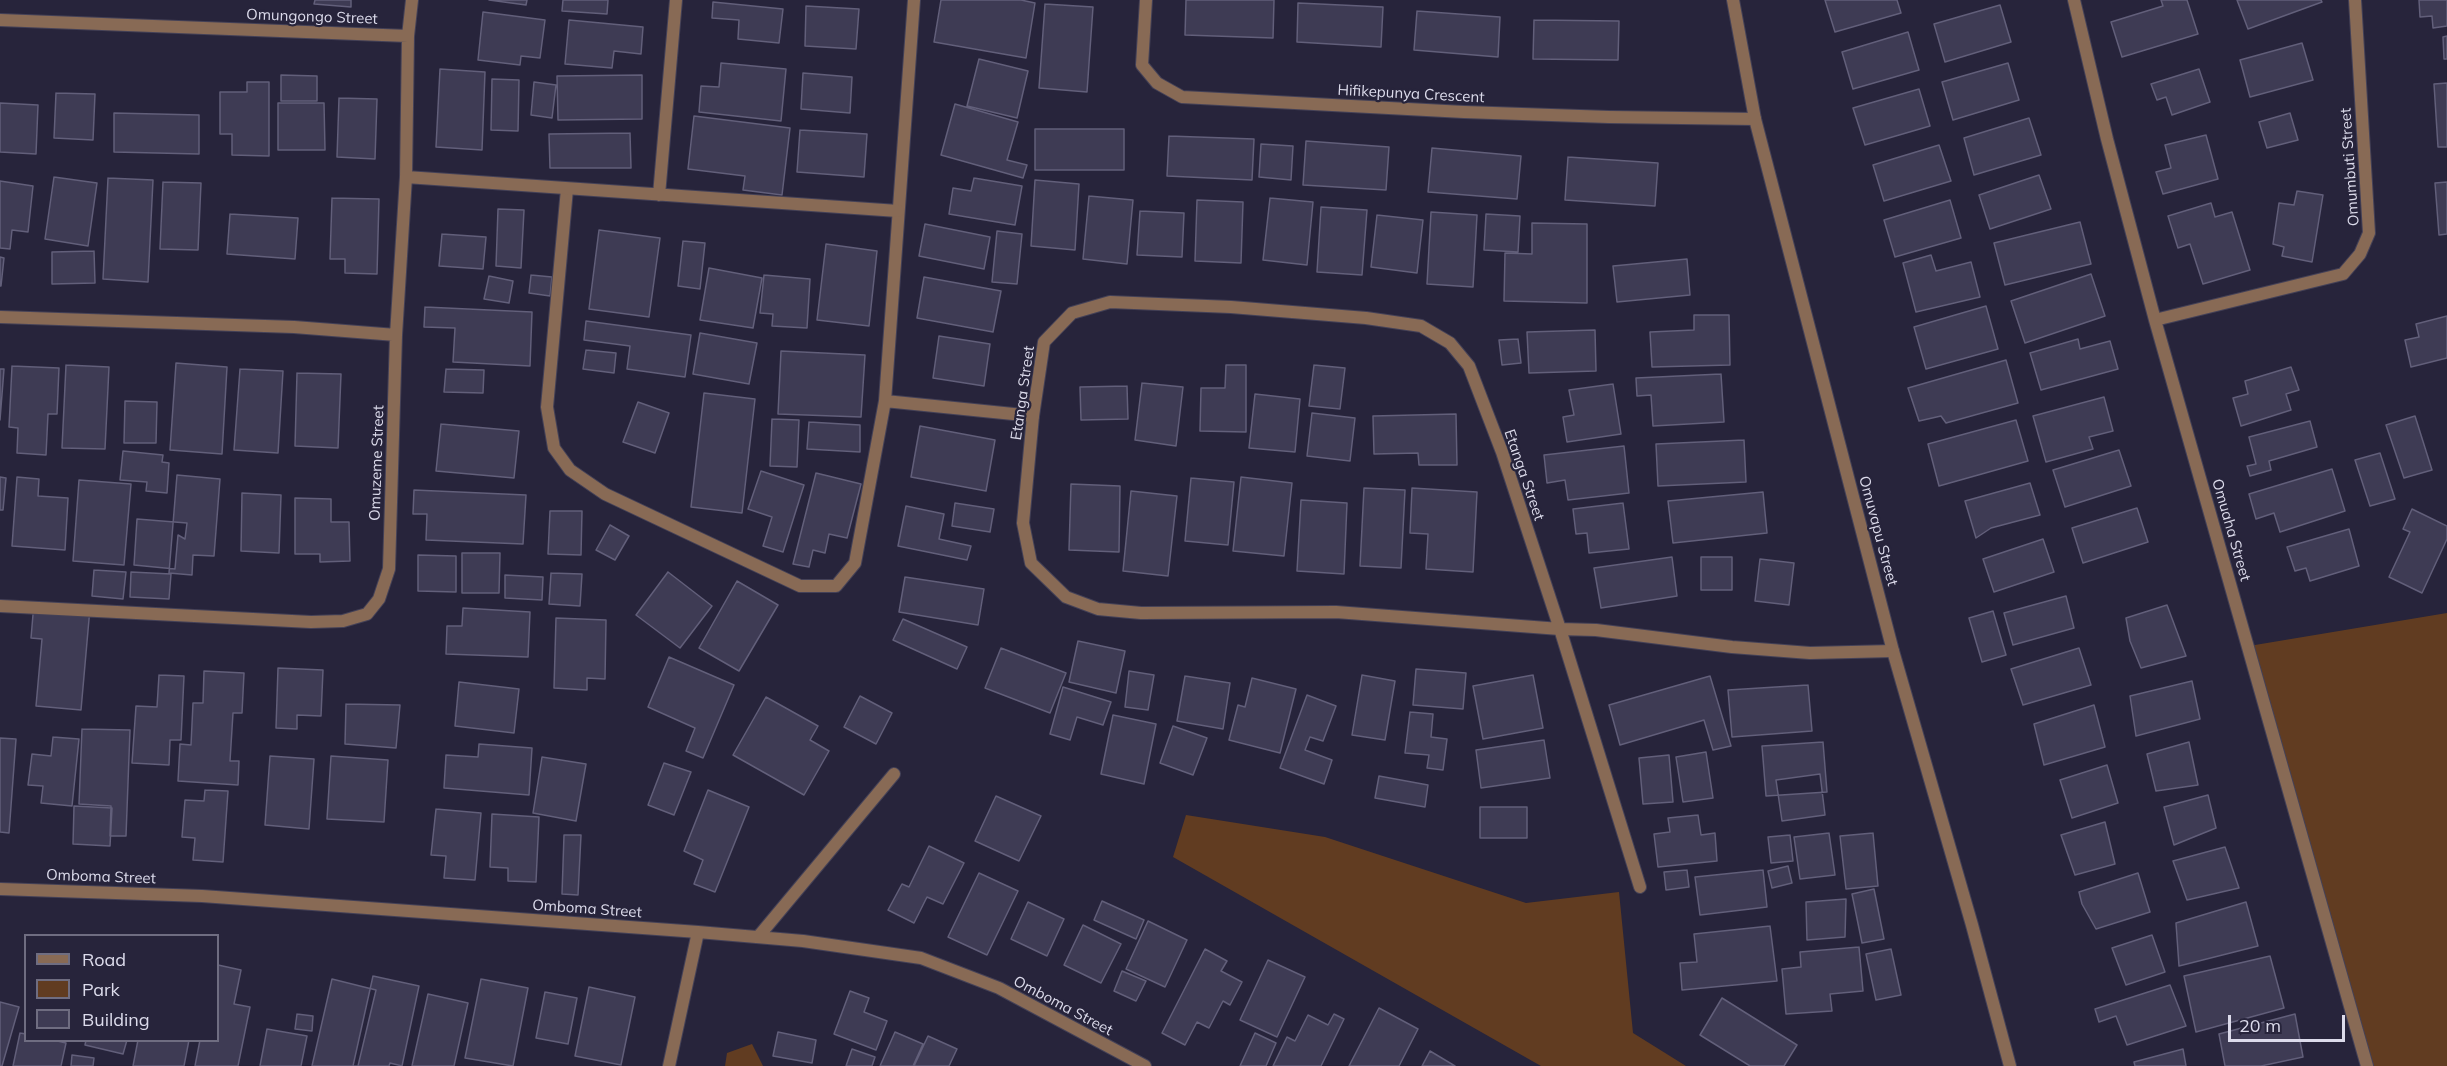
<!DOCTYPE html>
<style>
body{margin:0}
#map{position:relative;width:2447px;height:1066px;overflow:hidden;background:#27243b;font-family:Mulish,sans-serif}
canvas{display:block}
.legend{position:absolute;left:24px;top:934px;width:195px;height:108px;box-sizing:border-box;background:#27243b;border:2px solid #6f6d81;margin:0;padding:8px 10px;list-style:none;font-size:18px;color:#dcdbeb}
.legend li{display:flex;align-items:center;gap:12px;height:30px}
.legend b{width:30px;border:2px solid #6f6d81}
.scale{position:absolute;left:2228px;top:1015px;width:117px;height:27px;box-sizing:border-box;border:3px solid #dcdbeb;border-top:0;padding-left:8px;font-size:18px;line-height:21px;white-space:nowrap;color:#dcdbeb;-webkit-text-stroke:4px #27243b;paint-order:stroke}
</style>
<div id="map">
<canvas width="2447" height="1066"></canvas>
<ul class="legend">
<li><b style="height:8px;background:#886a55"></b>Road</li>
<li><b style="height:16px;background:#613c21"></b>Park</li>
<li><b style="height:16px;background:#3e3b54"></b>Building</li>
</ul>
<div class="scale">20 m</div>
</div>
<script>
const context = document.querySelector('canvas').getContext('2d');
context.lineJoin = 'round';
function fill(path, color) { context.fillStyle = color; context.fill(path, 'evenodd'); }
const poly = rows => new Path2D(rows.map(r => 'M' + r).join(''));
function stroke(path, color, width, dash) { context.strokeStyle = color; context.lineWidth = width; context.lineCap = dash ? 'butt' : 'round'; context.setLineDash(dash || []); context.stroke(path); }
function label(font, color, halo, rows, align = 'center') {
  context.font = font + ' Mulish,sans-serif'; context.lineWidth = 4.5; context.setLineDash([]); context.textBaseline = 'middle'; context.strokeStyle = halo; context.fillStyle = color; for (const [text, x, y, turn = 0] of rows) {
    context.save(); context.translate(x, y); context.rotate((+turn || 0) * Math.PI / 180); context.textAlign = isNaN(turn) ? turn : align; if (halo) context.strokeText(text, 0, 0); context.fillText(text, 0, 0); context.restore();
  }
}
fill(poly([
 [2447,613,2447,1066,2367,1066,2249,646],
 [1186,815,1325,837,1526,903,1619,892,1633,1033,1686,1066,1541,1066,1173,857],
 [752,1044,763,1066,725,1066,727,1053]
]), '#613c21');
const building = poly([
 [315,0,351,0,351,7,314,4,315,0],
 [489,0,527,0,526,5,489,0],
 [563,0,608,0,607,14,562,11,563,0],
 [941,0,1021,0,1035,3,1026,58,934,42,941,0],
 [1186,0,1274,0,1273,38,1185,35,1186,0],
 [1825,0,1897,0,1901,13,1835,32,1825,0],
 [2161,0,2187,0,2198,34,2122,57,2111,22,2163,6,2161,0],
 [2237,0,2321,0,2322,2,2248,29,2237,0],
 [2419,0,2447,0,2447,26,2433,28,2432,16,2420,17,2419,0],
 [713,2,783,9,779,43,738,39,739,20,712,18,713,2],
 [1298,3,1383,7,1381,47,1297,42,1298,3],
 [1045,4,1093,7,1087,92,1039,88,1045,4],
 [2000,5,2011,42,1945,62,1934,24,2000,5],
 [806,6,859,9,856,49,805,46,806,6],
 [1417,11,1500,17,1498,57,1414,50,1417,11],
 [483,12,545,20,540,58,521,56,520,65,478,60,483,12],
 [569,20,643,27,641,54,614,51,612,68,565,64,569,20],
 [1534,20,1619,21,1618,60,1533,59,1534,20],
 [1908,32,1919,70,1853,89,1842,52,1908,32],
 [2447,36,2447,59,2444,59,2443,37,2447,36],
 [2302,43,2313,80,2250,97,2240,60,2302,43],
 [979,59,1028,71,1017,118,967,106,979,59],
 [721,63,786,69,781,121,699,112,701,86,719,87,721,63],
 [2008,63,2019,100,1953,120,1942,82,2008,63],
 [440,69,485,72,482,150,436,147,440,69],
 [2199,69,2210,102,2172,115,2166,97,2157,100,2151,84,2199,69],
 [803,73,852,77,850,113,801,109,803,73],
 [281,75,317,76,317,101,281,101,281,75],
 [642,75,642,119,558,120,557,76,642,75],
 [492,79,519,80,518,131,491,130,492,79],
 [247,82,269,82,269,156,232,155,232,134,220,134,220,92,247,92,247,82],
 [534,82,556,85,552,118,531,115,534,82],
 [2447,83,2447,147,2438,147,2434,84,2447,83],
 [1919,89,1930,126,1865,145,1853,108,1919,89],
 [56,93,95,94,93,140,54,138,56,93],
 [339,98,377,99,375,159,337,157,339,98],
 [0,103,38,105,36,154,0,152,0,103],
 [278,103,324,103,325,150,278,150,278,103],
 [955,104,1018,122,1007,160,1027,165,1023,178,941,155,955,104],
 [114,113,199,115,199,154,114,152,114,113],
 [2290,113,2298,140,2267,148,2259,122,2290,113],
 [694,116,790,128,782,195,743,190,745,176,688,169,694,116],
 [2029,118,2041,155,1974,175,1964,138,2029,118],
 [1035,129,1124,129,1124,170,1035,170,1035,129],
 [800,130,867,134,864,177,797,172,800,130],
 [630,133,631,168,550,168,549,134,630,133],
 [2206,135,2218,179,2163,194,2156,172,2171,168,2165,145,2206,135],
 [1169,136,1254,139,1252,180,1167,176,1169,136],
 [1306,141,1389,147,1386,190,1303,185,1306,141],
 [1261,144,1293,146,1291,180,1259,177,1261,144],
 [1939,145,1951,181,1884,201,1873,165,1939,145],
 [1432,148,1521,156,1517,199,1428,192,1432,148],
 [1568,157,1658,163,1655,206,1565,200,1568,157],
 [2039,175,2051,209,1990,229,1979,195,2039,175],
 [54,177,97,183,88,246,45,239,54,177],
 [108,178,153,180,148,282,103,279,108,178],
 [974,178,1022,186,1015,225,949,214,953,188,971,191,974,178],
 [1035,180,1079,184,1075,250,1031,246,1035,180],
 [0,181,33,186,28,232,12,230,10,249,0,248,0,181],
 [163,182,201,183,198,250,160,249,163,182],
 [2447,182,2447,234,2439,235,2435,183,2447,182],
 [2297,191,2323,195,2312,262,2282,256,2284,247,2273,244,2279,203,2294,205,2297,191],
 [1089,196,1133,200,1127,264,1083,259,1089,196],
 [332,198,379,199,377,274,345,273,345,259,330,259,332,198],
 [1270,198,1313,202,1307,265,1263,260,1270,198],
 [1197,200,1243,202,1241,263,1195,261,1197,200],
 [1950,200,1961,238,1895,257,1884,220,1950,200],
 [2211,203,2215,217,2232,212,2250,270,2203,284,2190,244,2178,248,2168,216,2211,203],
 [1321,207,1367,210,1362,275,1317,272,1321,207],
 [498,209,524,210,521,268,496,266,498,209],
 [1140,211,1184,213,1182,257,1137,255,1140,211],
 [1431,212,1477,215,1473,287,1427,284,1431,212],
 [230,214,298,218,295,259,227,254,230,214],
 [1486,214,1520,216,1518,252,1484,250,1486,214],
 [1377,215,1423,220,1417,273,1371,267,1377,215],
 [2080,222,2091,264,2005,285,1994,243,2080,222],
 [1532,223,1587,224,1587,303,1504,301,1505,253,1532,254,1532,223],
 [925,224,990,237,984,269,919,256,925,224],
 [599,230,660,238,649,317,589,309,599,230],
 [997,231,1022,234,1017,284,992,282,997,231],
 [442,234,486,237,483,269,439,266,442,234],
 [683,241,705,243,700,289,678,286,683,241],
 [826,244,877,251,869,326,817,320,826,244],
 [94,251,95,283,52,284,52,252,94,251],
 [1931,255,1936,271,1971,262,1980,297,1916,312,1903,263,1931,255],
 [0,257,4,258,1,286,0,286,0,257],
 [1687,259,1690,295,1617,302,1613,266,1687,259],
 [709,268,762,278,753,328,700,320,709,268],
 [2091,274,2105,316,2025,343,2011,301,2091,274],
 [531,275,552,277,550,296,529,293,531,275],
 [764,275,810,279,807,328,772,326,773,314,760,313,764,275],
 [489,276,513,281,509,303,484,299,489,276],
 [924,277,1001,291,993,332,917,318,924,277],
 [1986,306,1998,349,1926,369,1914,327,1986,306],
 [425,307,532,312,530,366,453,362,455,328,424,327,425,307],
 [1694,315,1729,315,1730,365,1652,367,1650,332,1694,330,1694,315],
 [2447,316,2447,358,2411,367,2405,340,2419,337,2416,324,2447,316],
 [586,321,691,335,685,377,627,369,630,346,584,340,586,321],
 [1595,330,1596,371,1529,373,1527,332,1595,330],
 [700,333,757,343,749,384,693,374,700,333],
 [939,336,990,344,984,386,933,378,939,336],
 [1518,339,1521,363,1502,365,1499,340,1518,339],
 [2078,339,2080,349,2110,341,2118,369,2041,390,2030,353,2078,339],
 [586,350,616,353,614,373,583,369,586,350],
 [781,351,865,355,861,417,778,414,781,351],
 [2006,360,2018,403,1946,423,1941,416,1919,421,1908,388,2006,360],
 [176,363,227,367,222,454,170,450,176,363],
 [66,365,109,367,105,449,62,448,66,365],
 [1226,365,1246,365,1246,432,1200,431,1201,388,1225,388,1226,365],
 [1314,365,1345,368,1340,409,1309,406,1314,365],
 [12,366,59,368,57,414,48,414,46,455,17,453,18,428,9,427,12,366],
 [2291,367,2299,390,2286,394,2291,410,2241,426,2233,398,2248,394,2245,381,2291,367],
 [0,369,4,369,0,420,0,369],
 [240,369,283,371,278,453,234,450,240,369],
 [446,369,484,370,483,393,444,392,446,369],
 [297,373,341,374,338,448,295,446,297,373],
 [1721,374,1724,422,1653,426,1651,395,1637,396,1636,378,1721,374],
 [1142,383,1183,387,1176,446,1135,440,1142,383],
 [1613,384,1621,434,1567,442,1563,417,1574,415,1569,390,1613,384],
 [1127,386,1128,419,1081,420,1080,387,1127,386],
 [704,393,755,399,742,513,691,507,704,393],
 [1255,394,1300,399,1295,452,1249,448,1255,394],
 [2104,397,2113,431,2089,437,2093,449,2046,462,2033,416,2104,397],
 [125,401,157,402,156,443,124,443,125,401],
 [638,402,669,413,655,453,623,442,638,402],
 [1312,413,1355,418,1350,461,1307,456,1312,413],
 [1456,414,1457,465,1419,465,1418,453,1374,454,1373,416,1456,414],
 [2415,416,2432,470,2404,478,2386,425,2415,416],
 [772,419,799,420,797,467,770,466,772,419],
 [2016,420,2028,461,1939,486,1928,444,2016,420],
 [2310,421,2317,447,2269,461,2271,470,2250,476,2247,466,2256,464,2249,437,2310,421],
 [809,422,860,425,860,452,807,449,809,422],
 [441,424,519,431,514,478,436,471,441,424],
 [920,426,995,440,986,491,911,477,920,426],
 [1744,440,1746,482,1658,486,1656,444,1744,440],
 [1624,446,1629,493,1568,500,1565,480,1547,483,1544,455,1624,446],
 [2119,450,2131,486,2065,507,2053,470,2119,450],
 [123,451,163,455,162,462,169,463,167,493,146,491,147,482,120,480,123,451],
 [2380,453,2395,499,2370,506,2355,460,2380,453],
 [2332,469,2345,511,2280,532,2274,513,2256,519,2249,494,2332,469],
 [761,471,804,485,783,552,763,546,772,517,748,509,761,471],
 [816,473,861,484,847,538,829,534,825,553,813,550,809,567,793,564,816,473],
 [177,475,220,479,214,556,193,555,192,575,169,573,177,475],
 [0,477,6,478,3,510,0,510,0,477],
 [17,477,39,479,38,496,68,498,65,550,12,546,17,477],
 [1241,477,1292,483,1284,556,1233,551,1241,477],
 [1191,478,1234,482,1228,545,1185,541,1191,478],
 [79,480,131,484,124,565,73,561,79,480],
 [2030,483,2040,515,1991,528,1976,538,1965,501,2030,483],
 [1071,484,1120,486,1119,552,1069,550,1071,484],
 [1364,488,1405,490,1401,568,1360,566,1364,488],
 [1412,488,1477,492,1473,572,1426,569,1428,534,1410,533,1412,488],
 [414,490,526,495,523,544,426,540,427,514,413,514,414,490],
 [1131,491,1177,496,1168,576,1123,571,1131,491],
 [1763,492,1767,533,1673,543,1668,501,1763,492],
 [242,493,281,495,279,553,241,551,242,493],
 [295,498,331,499,331,522,349,522,350,561,320,562,320,554,295,554,295,498],
 [1301,500,1347,503,1344,574,1297,571,1301,500],
 [955,503,994,509,990,532,952,526,955,503],
 [1623,503,1629,549,1589,553,1587,533,1576,534,1573,509,1623,503],
 [906,506,944,514,939,539,971,546,967,560,898,546,906,506],
 [2137,508,2148,542,2083,563,2072,528,2137,508],
 [2412,509,2447,526,2447,539,2422,593,2389,577,2410,532,2403,529,2412,509],
 [550,511,582,511,581,555,548,554,550,511],
 [137,519,187,523,185,539,178,535,175,569,134,565,137,519],
 [610,525,629,536,615,560,596,550,610,525],
 [2349,529,2359,566,2310,581,2306,568,2295,571,2287,547,2349,529],
 [2043,539,2054,572,1994,592,1983,559,2043,539],
 [462,553,500,553,499,593,462,593,462,553],
 [418,555,456,556,456,592,418,591,418,555],
 [1672,557,1677,596,1601,608,1594,568,1672,557],
 [1701,557,1732,557,1732,590,1701,590,1701,557],
 [1760,559,1794,563,1789,605,1755,601,1760,559],
 [94,570,126,572,123,599,92,596,94,570],
 [131,572,171,574,169,599,130,597,131,572],
 [668,572,712,606,680,648,636,615,668,572],
 [551,573,582,574,580,606,549,604,551,573],
 [505,575,543,577,542,600,505,598,505,575],
 [905,577,984,589,978,625,899,612,905,577],
 [737,581,778,605,739,671,699,648,737,581],
 [2066,596,2074,628,2013,645,2004,613,2066,596],
 [34,603,90,608,81,710,36,706,42,639,31,638,34,603],
 [2167,605,2186,656,2141,668,2130,641,2126,618,2167,605],
 [463,608,530,612,528,657,446,654,447,626,462,626,463,608],
 [1993,611,2006,655,1982,662,1969,618,1993,611],
 [556,618,606,620,605,679,587,678,587,690,554,688,556,618],
 [903,619,967,647,957,669,893,640,903,619],
 [1078,641,1125,651,1116,693,1069,682,1078,641],
 [1001,648,1066,673,1050,713,985,688,1001,648],
 [2079,648,2091,685,2023,705,2011,669,2079,648],
 [669,657,734,685,703,758,686,751,695,728,648,707,669,657],
 [278,668,323,670,321,716,297,715,297,729,276,728,278,668],
 [1416,669,1466,673,1463,709,1413,705,1416,669],
 [204,671,244,673,242,713,233,713,230,761,239,761,238,785,178,781,180,744,191,745,193,703,203,703,204,671],
 [1129,671,1154,675,1148,710,1125,707,1129,671],
 [159,675,184,676,181,740,170,740,169,765,132,763,136,706,157,707,159,675],
 [1362,675,1395,681,1385,740,1352,735,1362,675],
 [1533,675,1543,728,1483,739,1473,686,1533,675],
 [1185,676,1230,683,1223,729,1177,721,1185,676],
 [1710,676,1731,746,1713,750,1704,720,1620,745,1609,705,1710,676],
 [1252,678,1296,689,1280,753,1229,740,1238,705,1245,707,1252,678],
 [2192,681,2200,719,2136,736,2130,696,2192,681],
 [459,682,519,689,514,733,455,726,459,682],
 [1808,685,1812,731,1732,737,1728,690,1808,685],
 [1063,687,1111,702,1103,725,1077,717,1070,740,1050,734,1063,687],
 [1307,695,1336,706,1323,741,1310,737,1305,750,1332,760,1324,784,1280,768,1307,695],
 [860,696,892,713,876,744,844,727,860,696],
 [766,697,818,726,810,740,829,751,804,795,733,755,766,697],
 [346,704,400,705,396,748,345,744,346,704],
 [2094,705,2105,747,2044,765,2034,724,2094,705],
 [1410,712,1433,714,1431,737,1447,739,1443,770,1427,768,1429,755,1405,753,1410,712],
 [1113,715,1156,724,1144,784,1101,774,1113,715],
 [1173,726,1207,738,1193,775,1160,763,1173,726],
 [82,729,130,730,126,836,110,836,111,806,79,804,82,729],
 [53,737,79,739,72,806,41,803,43,786,28,785,32,754,51,756,53,737],
 [0,738,16,739,9,833,0,832,0,738],
 [1544,740,1550,778,1481,788,1476,750,1544,740],
 [1823,742,1827,792,1766,796,1762,746,1823,742],
 [2189,742,2198,785,2156,791,2147,754,2189,742],
 [479,744,532,748,529,795,444,788,446,755,478,757,479,744],
 [1706,752,1713,798,1683,802,1676,757,1706,752],
 [1669,755,1673,802,1643,804,1639,758,1669,755],
 [270,756,314,759,309,829,265,825,270,756],
 [331,756,388,760,384,822,327,819,331,756],
 [542,757,586,764,576,821,533,813,542,757],
 [664,763,691,772,674,815,648,805,664,763],
 [2107,765,2118,803,2072,818,2060,780,2107,765],
 [1820,774,1825,815,1782,821,1776,780,1820,774],
 [1379,776,1428,785,1425,807,1375,798,1379,776],
 [205,790,228,791,223,862,193,860,195,838,182,837,185,800,204,801,205,790],
 [708,790,749,807,715,892,694,884,703,860,684,851,708,790],
 [2208,795,2216,828,2174,845,2164,807,2208,795],
 [996,796,1041,816,1019,861,975,841,996,796],
 [74,806,112,808,110,846,73,844,74,806],
 [1480,807,1527,807,1527,838,1480,838,1480,807],
 [436,809,481,813,475,880,444,878,446,856,431,855,436,809],
 [492,814,539,817,536,882,508,881,508,868,490,867,492,814],
 [1698,815,1701,835,1715,833,1717,861,1658,867,1654,834,1670,832,1668,818,1698,815],
 [2105,822,2115,864,2075,875,2061,835,2105,822],
 [1829,833,1835,875,1800,879,1794,837,1829,833],
 [1873,833,1878,886,1846,889,1840,836,1873,833],
 [564,835,581,835,578,895,562,894,564,835],
 [1790,835,1793,861,1771,863,1768,837,1790,835],
 [929,846,964,863,943,904,927,897,914,923,888,910,902,884,909,887,929,846],
 [2225,847,2239,888,2187,900,2173,861,2225,847],
 [1788,866,1792,883,1772,888,1768,871,1788,866],
 [1687,870,1689,887,1666,890,1664,872,1687,870],
 [1763,870,1767,907,1700,915,1695,877,1763,870],
 [979,873,1018,891,987,955,948,937,979,873],
 [2138,873,2150,912,2096,929,2082,904,2079,892,2138,873],
 [1874,889,1884,939,1862,943,1852,894,1874,889],
 [1846,899,1845,937,1807,940,1806,902,1846,899],
 [1102,901,1144,920,1136,939,1094,920,1102,901],
 [1028,902,1064,919,1047,956,1011,939,1028,902],
 [2246,902,2258,946,2179,966,2176,923,2246,902],
 [1148,921,1187,940,1165,987,1126,969,1148,921],
 [1083,925,1121,944,1101,983,1064,965,1083,925],
 [1770,926,1777,981,1682,990,1680,963,1697,962,1694,934,1770,926],
 [2152,935,2165,972,2126,985,2112,948,2152,935],
 [1859,947,1863,991,1830,994,1832,1011,1786,1014,1782,969,1801,967,1800,952,1859,947],
 [1205,949,1227,961,1221,971,1242,982,1230,1005,1223,1001,1209,1028,1197,1022,1185,1045,1162,1033,1205,949],
 [1891,949,1901,995,1876,1000,1866,954,1891,949],
 [2270,956,2284,1008,2196,1032,2184,976,2270,956],
 [1268,960,1305,977,1277,1037,1240,1020,1268,960],
 [218,965,241,970,234,1004,250,1007,238,1066,195,1066,200,1040,218,1040,218,965],
 [1122,971,1146,981,1136,1001,1114,991,1122,971],
 [373,976,419,986,402,1066,390,1063,389,1066,353,1066,373,976],
 [332,979,376,990,358,1066,312,1066,332,979],
 [481,979,528,988,513,1066,465,1058,481,979],
 [2170,985,2186,1026,2127,1045,2116,1016,2099,1022,2095,1009,2170,985],
 [589,987,635,997,621,1065,575,1056,589,987],
 [850,991,869,998,864,1012,887,1021,876,1050,834,1034,850,991],
 [545,992,577,998,568,1044,536,1038,545,992],
 [428,994,468,1003,454,1066,412,1066,428,994],
 [1722,998,1797,1045,1784,1066,1750,1066,1700,1035,1722,998],
 [0,1002,19,1007,2,1066,0,1066,0,1002],
 [1379,1008,1418,1029,1399,1066,1349,1066,1379,1008],
 [297,1014,313,1016,312,1031,295,1029,297,1014],
 [1334,1014,1344,1019,1321,1066,1273,1066,1287,1037,1295,1041,1308,1015,1328,1025,1334,1014],
 [2295,1014,2303,1057,2261,1066,2225,1066,2219,1034,2295,1014],
 [267,1029,307,1036,301,1066,260,1066,267,1029],
 [778,1032,816,1040,812,1063,773,1056,778,1032],
 [895,1032,923,1044,913,1066,880,1066,895,1032],
 [20,1033,26,1034,26,1040,53,1040,66,1043,61,1066,13,1066,20,1033],
 [1255,1033,1276,1043,1266,1066,1240,1066,1255,1033],
 [928,1036,957,1049,949,1066,914,1066,928,1036],
 [86,1040,127,1040,123,1054,85,1045,86,1040],
 [138,1040,189,1040,184,1066,133,1066,138,1040],
 [852,1049,875,1057,872,1066,846,1066,852,1049],
 [2183,1049,2186,1066,2135,1066,2134,1062,2183,1049],
 [1430,1051,1455,1066,1422,1066,1430,1051],
 [72,1055,94,1058,93,1066,71,1066,72,1055]
]);
fill(building, '#3e3b54');
stroke(building, '#625f7a', 1.5);
const service = poly([
 [567,189,547,407,554,448,570,470,605,494,800,586,836,586,855,563,885,401,914,0],
 [885,401,1033,416]
]);
const minor = poly([
 [1146,0,1142,65,1157,83,1182,97,1464,112,1609,117,1755,119],
 [2074,0,2107,139,2155,320,2367,1066],
 [0,20,408,36,412,0],
 [406,177,898,211],
 [659,195,676,0],
 [0,317,294,327,396,335,389,569,379,599,367,614,343,621,311,622,0,606],
 [2155,320,2343,274,2360,254,2369,233,2355,0],
 [396,335,406,177,408,36],
 [1640,887,1560,629,1502,452,1469,366,1450,343,1421,326,1366,318,1231,307,1110,302,1072,313,1044,342,1033,416,1023,523,1031,563,1066,597,1098,609,1141,613,1336,612,1560,629,1596,630,1732,647,1810,653,1893,651],
 [0,889,202,896,698,932,803,941,921,958,999,988,1145,1066],
 [758,937,894,774],
 [669,1066,698,932]
]);
const tertiary = poly([
 [1733,0,1755,119,1893,651,1972,925,2010,1066]
]);
stroke(service, '#444157', 14);
stroke(minor, '#444157', 14);
stroke(tertiary, '#444157', 14);
stroke(service, '#886a55', 12);
stroke(minor, '#886a55', 12);
stroke(tertiary, '#886a55', 12);
label('15px', '#dcdbeb', '#27243b', [
 ["Omungongo Street",312,17,2],
 ["Hifikepunya Crescent",1411,94,3],
 ["Omumbuti Street",2350,167,-94],
 ["Etanga Street",1023,393,-82],
 ["Omuzeme Street",377,463,-88],
 ["Etanga Street",1524,475,71],
 ["Omuaha Street",2231,530,74],
 ["Omuvapu Street",1878,531,75],
 ["Omboma Street",101,877,2],
 ["Omboma Street",587,909,4],
 ["Omboma Street",1063,1006,28]
]);
</script>
